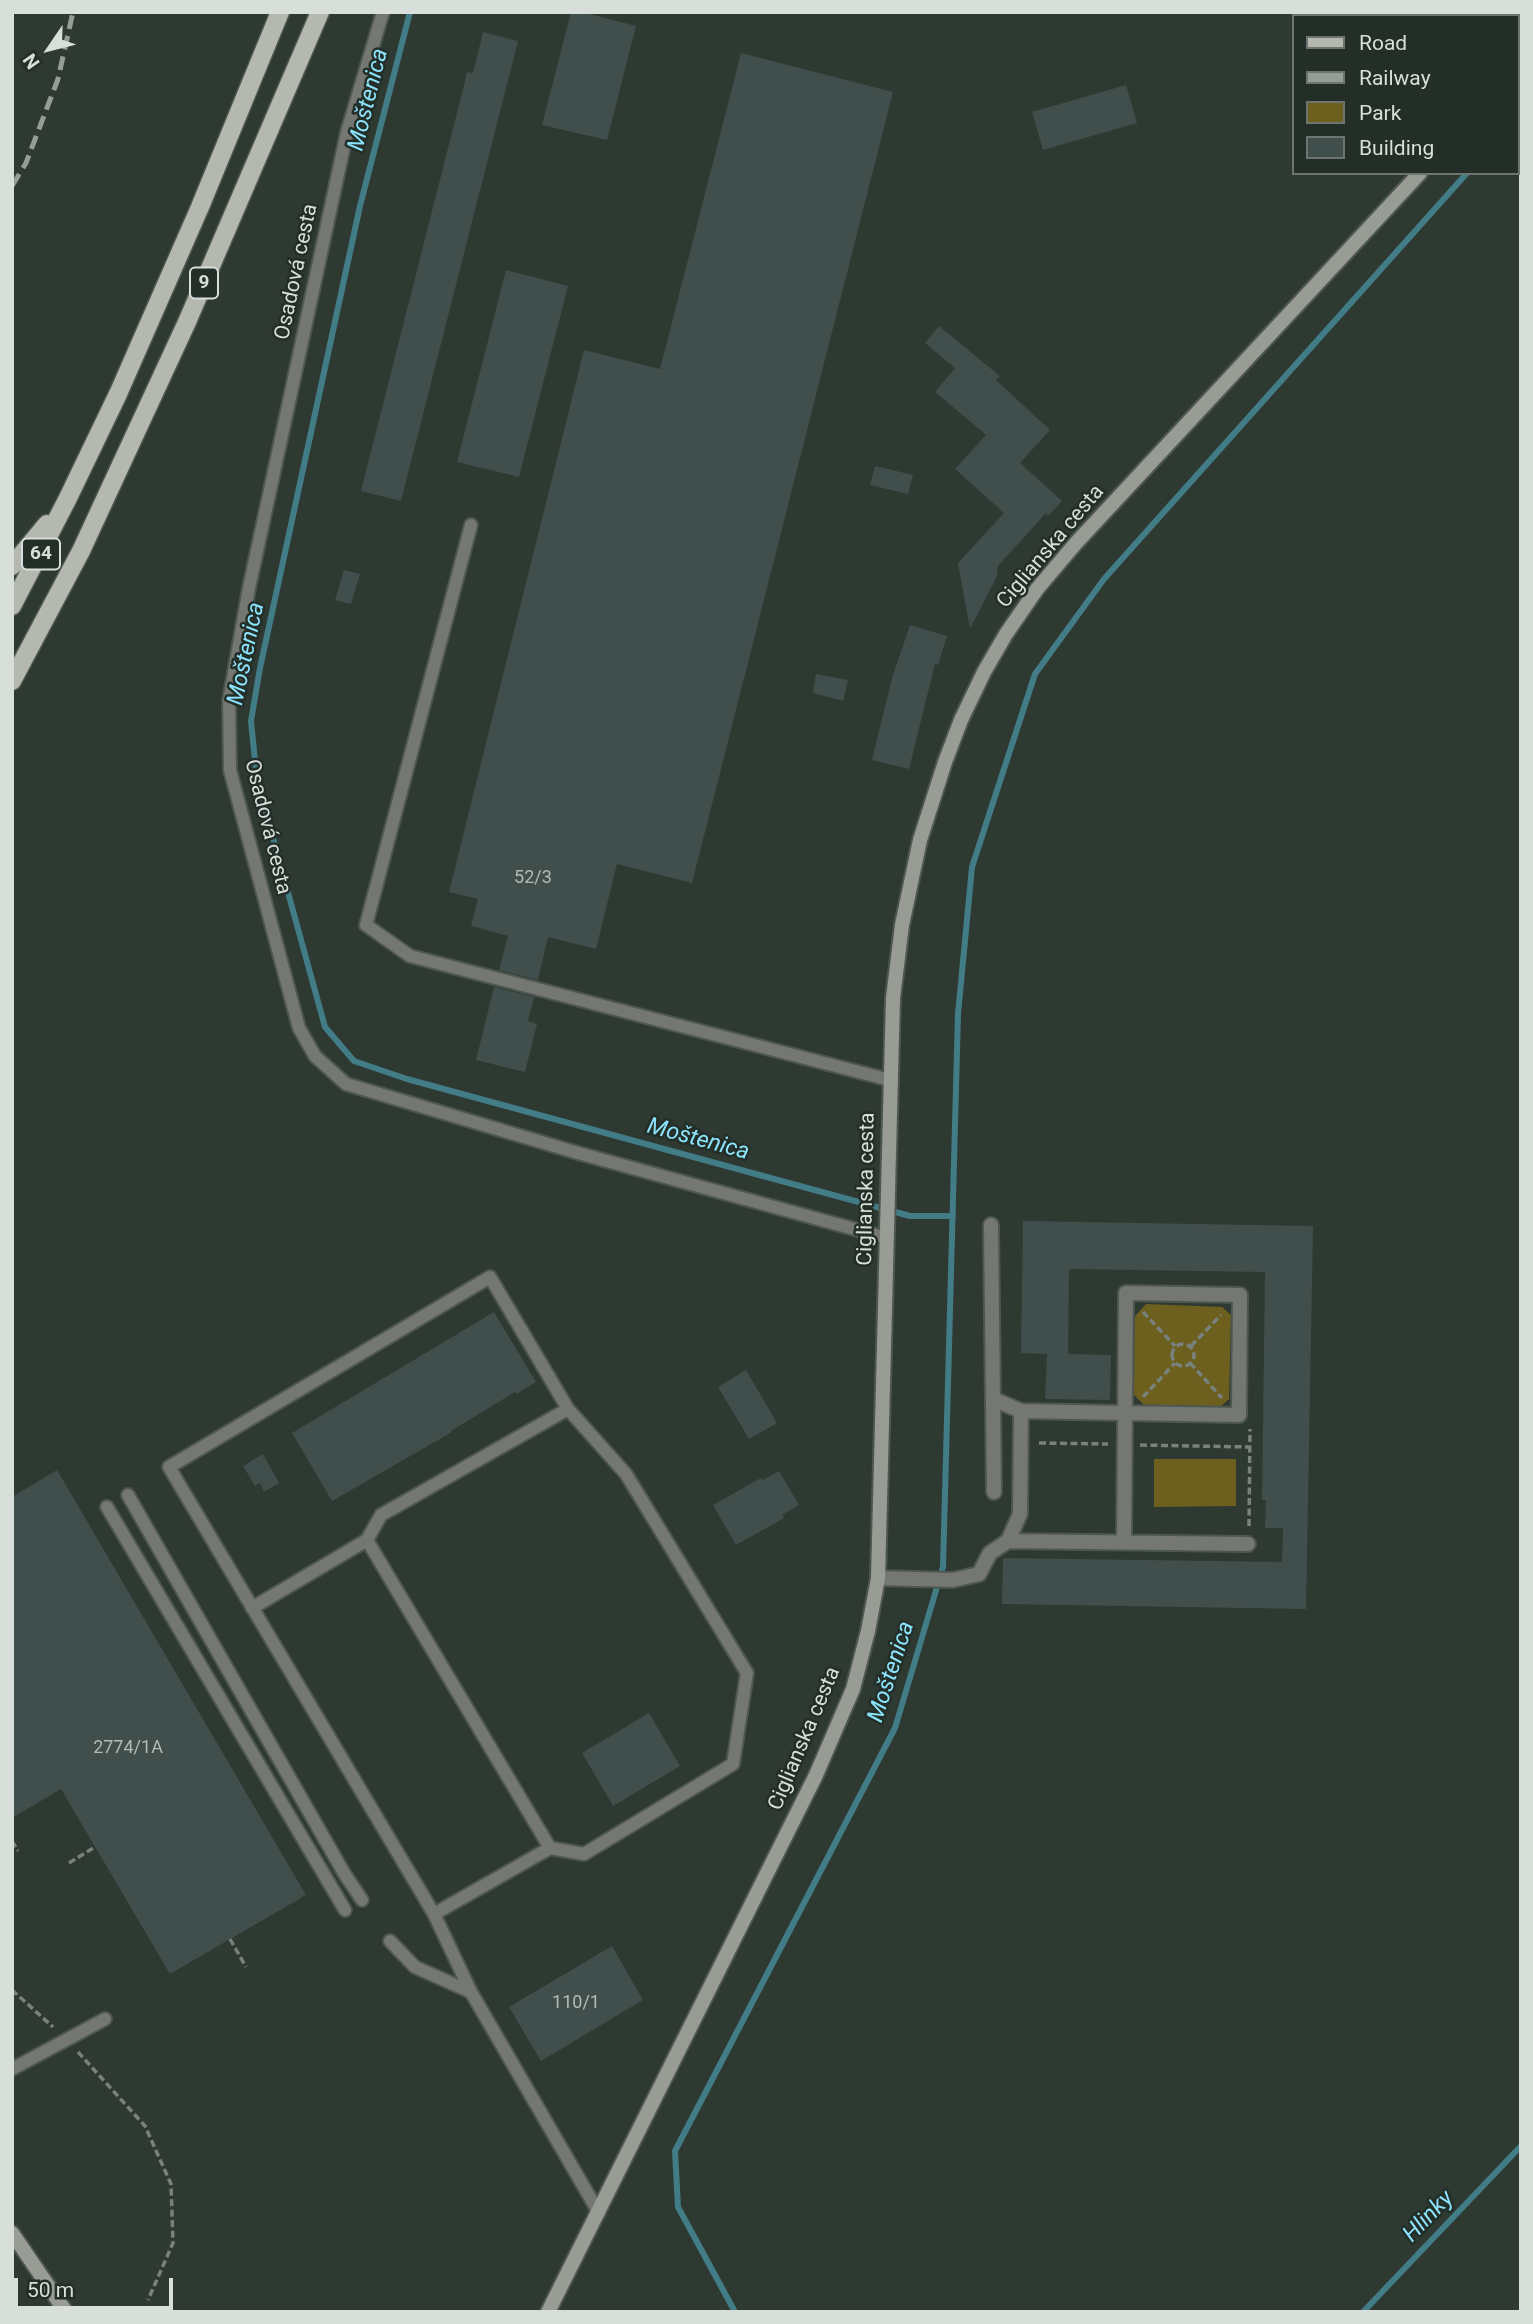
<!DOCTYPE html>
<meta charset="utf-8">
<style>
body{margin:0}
#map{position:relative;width:1533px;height:2324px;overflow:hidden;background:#2e3932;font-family:Roboto,sans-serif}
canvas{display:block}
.frame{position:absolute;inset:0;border:14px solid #d8dfda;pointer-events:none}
.legend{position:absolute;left:1292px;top:14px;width:228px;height:161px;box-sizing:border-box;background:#242e28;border:2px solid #6c756f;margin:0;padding:9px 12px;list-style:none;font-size:21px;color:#d8dfda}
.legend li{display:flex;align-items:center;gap:14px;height:35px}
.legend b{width:35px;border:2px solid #6c756f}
.north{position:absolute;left:14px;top:14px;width:70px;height:70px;-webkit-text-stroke:5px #242e28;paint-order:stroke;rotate:235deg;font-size:19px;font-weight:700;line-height:28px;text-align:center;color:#d8dfda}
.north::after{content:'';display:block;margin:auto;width:24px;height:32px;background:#d8dfda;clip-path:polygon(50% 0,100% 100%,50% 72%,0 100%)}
.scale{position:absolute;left:14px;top:2278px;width:159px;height:32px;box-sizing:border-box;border:4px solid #d8dfda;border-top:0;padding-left:9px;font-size:21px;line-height:24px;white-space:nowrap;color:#d8dfda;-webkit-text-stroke:5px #242e28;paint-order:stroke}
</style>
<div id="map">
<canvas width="1533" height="2324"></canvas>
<div class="frame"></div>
<ul class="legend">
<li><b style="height:9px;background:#b4b8ae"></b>Road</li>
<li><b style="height:9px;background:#949d97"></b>Railway</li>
<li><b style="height:19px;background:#6d601f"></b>Park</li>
<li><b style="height:19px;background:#404e4c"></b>Building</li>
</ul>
<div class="north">N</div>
<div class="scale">50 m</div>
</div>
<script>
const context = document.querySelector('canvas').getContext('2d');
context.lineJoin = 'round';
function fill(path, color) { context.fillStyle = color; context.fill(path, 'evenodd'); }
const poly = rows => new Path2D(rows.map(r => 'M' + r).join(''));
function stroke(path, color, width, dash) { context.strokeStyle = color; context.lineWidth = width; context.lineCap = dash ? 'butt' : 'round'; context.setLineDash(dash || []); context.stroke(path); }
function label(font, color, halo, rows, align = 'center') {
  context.font = font + ' Roboto,sans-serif'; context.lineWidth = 5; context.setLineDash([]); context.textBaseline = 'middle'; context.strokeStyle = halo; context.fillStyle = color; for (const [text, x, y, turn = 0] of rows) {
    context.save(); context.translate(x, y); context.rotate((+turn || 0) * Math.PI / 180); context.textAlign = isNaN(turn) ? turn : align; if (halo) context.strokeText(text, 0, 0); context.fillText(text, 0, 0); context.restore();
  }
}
fill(poly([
 [1146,1304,1222,1307,1231,1315,1229,1399,1219,1408,1144,1405,1133,1394,1135,1316],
 [1154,1459,1236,1459,1236,1506,1154,1507]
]), '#6d601f');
stroke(poly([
 [410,12,360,206,260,668,251,721,257,780,325,1027,354,1061,407,1079,910,1216,953,1216],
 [1517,144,1521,144],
 [735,2312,678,2207,675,2151,895,1728,943,1567,958,1014,972,867,1035,674,1104,579,1467,173],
 [1363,2312,1521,2146]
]), '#427d87', 6);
fill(poly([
 [571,12,582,12,636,26,607,140,542,125],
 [483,32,518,41,401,501,361,491,464,85,467,72,473,73],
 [741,53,893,92,692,883,617,864,596,949,548,937,538,980,499,970,508,936,471,926,478,899,449,892,584,350,660,369],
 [1126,85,1137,123,1043,150,1032,112],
 [506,270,568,286,519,477,457,462],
 [939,326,1000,376,996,380,1050,430,1020,463,1062,501,1048,516,1046,513,998,566,997,576,970,629,958,563,1004,513,955,469,986,435,935,392,955,368,925,343],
 [875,466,913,475,908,494,870,485],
 [344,570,360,574,351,604,335,600],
 [910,625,947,636,938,665,935,664,909,769,872,760,892,678],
 [816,674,848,680,843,701,813,693],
 [494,987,534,997,528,1021,537,1024,525,1072,476,1060],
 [1023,1221,1313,1226,1306,1609,1002,1604,1003,1558,1282,1562,1283,1528,1265,1528,1266,1500,1262,1500,1265,1272,1069,1269,1068,1354,1111,1355,1110,1400,1045,1399,1047,1354,1021,1353],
 [494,1312,536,1382,516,1394,515,1392,451,1431,452,1432,332,1501,292,1433],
 [746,1370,777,1423,749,1439,718,1387],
 [263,1454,279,1483,264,1492,260,1483,255,1486,243,1466],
 [57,1470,306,1895,170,1974,61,1789,12,1818,12,1497],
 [779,1471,799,1505,782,1515,784,1518,736,1545,713,1505,761,1478,763,1480],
 [649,1713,680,1766,613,1806,582,1753],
 [612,1946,643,2000,541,2061,509,2007]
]), '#404e4c');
const lane = poly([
 [383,12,347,132,249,588,229,701,230,770,299,1028,315,1056,346,1084,578,1153,887,1238],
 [1360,12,1364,16],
 [471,525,366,925,410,956,890,1080],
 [128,1495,344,1873,362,1900],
 [107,1507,345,1910],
 [367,1540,550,1848],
 [252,1608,367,1540,381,1515,568,1409],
 [434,1914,550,1848,584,1854,733,1764,747,1673,626,1474,568,1409,490,1277,169,1467,434,1914,471,1992],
 [390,1941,415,1967,471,1992,599,2213],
 [12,2069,105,2019]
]);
const street = poly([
 [991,1225,994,1492],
 [993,1399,1021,1411,1125,1413,1126,1293,1240,1295,1239,1415,1125,1413,1124,1542],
 [1008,1541,1020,1514,1021,1411],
 [878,1578,953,1580,979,1574,990,1553,1008,1541,1248,1544]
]);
const secondary = poly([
 [1517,68,1521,64],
 [12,2233,66,2312],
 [548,2312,816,1775,853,1689,868,1631,878,1578,893,998,902,925,920,840,945,762,961,720,984,672,1006,634,1037,589,1076,543,1420,173]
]);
const primary = poly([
 [12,566,47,524],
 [12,606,67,500,118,394,200,207,280,12],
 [12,681,81,551,187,322,320,12]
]);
stroke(lane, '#4d5750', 16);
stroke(street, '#4d5750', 18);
stroke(secondary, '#4d5750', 18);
stroke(primary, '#4d5750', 21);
stroke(poly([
 [1143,1312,1175,1346],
 '1172 1355a11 11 0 1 1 22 0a11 11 0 1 1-22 0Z',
 [1191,1346,1221,1315],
 [1190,1363,1222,1398],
 [1143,1397,1175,1363],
 [1039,1443,1108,1444],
 [1140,1445,1250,1447],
 [1249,1526,1250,1429],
 [12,1841,18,1851],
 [69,1863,95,1847],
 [230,1939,246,1967],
 [12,1990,53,2027],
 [78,2052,145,2126,171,2184,173,2243,148,2300]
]), '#78817b', 3.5, [7, 3.5]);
stroke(lane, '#757773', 12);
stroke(street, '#757773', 14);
stroke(secondary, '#989c94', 14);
stroke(primary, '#b4b8ae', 18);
stroke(poly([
 [12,186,26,163,58,79,73,12]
]), '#949d97', 5, [14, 7]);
label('18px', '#b2bbb6', null, [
 ["52/3",533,878],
 ["2774/1A",128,1748],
 ["110/1",576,2003]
]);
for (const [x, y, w] of [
 [204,283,28],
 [41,554,38]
]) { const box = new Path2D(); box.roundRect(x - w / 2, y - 15.5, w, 31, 5); context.fillStyle = '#242e28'; context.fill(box); stroke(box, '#d8dfda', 2); }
label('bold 19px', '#d8dfda', null, [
 ["9",204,283],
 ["64",41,554]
]);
label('21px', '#d8dfda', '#242e28', [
 ["Osadová cesta",297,272,-78],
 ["Ciglianska cesta",1051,547,-50],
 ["Osadová cesta",267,827,76],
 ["Ciglianska cesta",867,1189,-89],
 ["Ciglianska cesta",805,1739,-67]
]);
label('italic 23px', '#8ce4fc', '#242e28', [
 ["Moštenica",369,100,-76],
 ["Moštenica",247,654,-78],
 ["Moštenica",698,1140,15],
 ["Moštenica",892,1672,-72],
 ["Hlinky",1429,2217,-46]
]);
</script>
